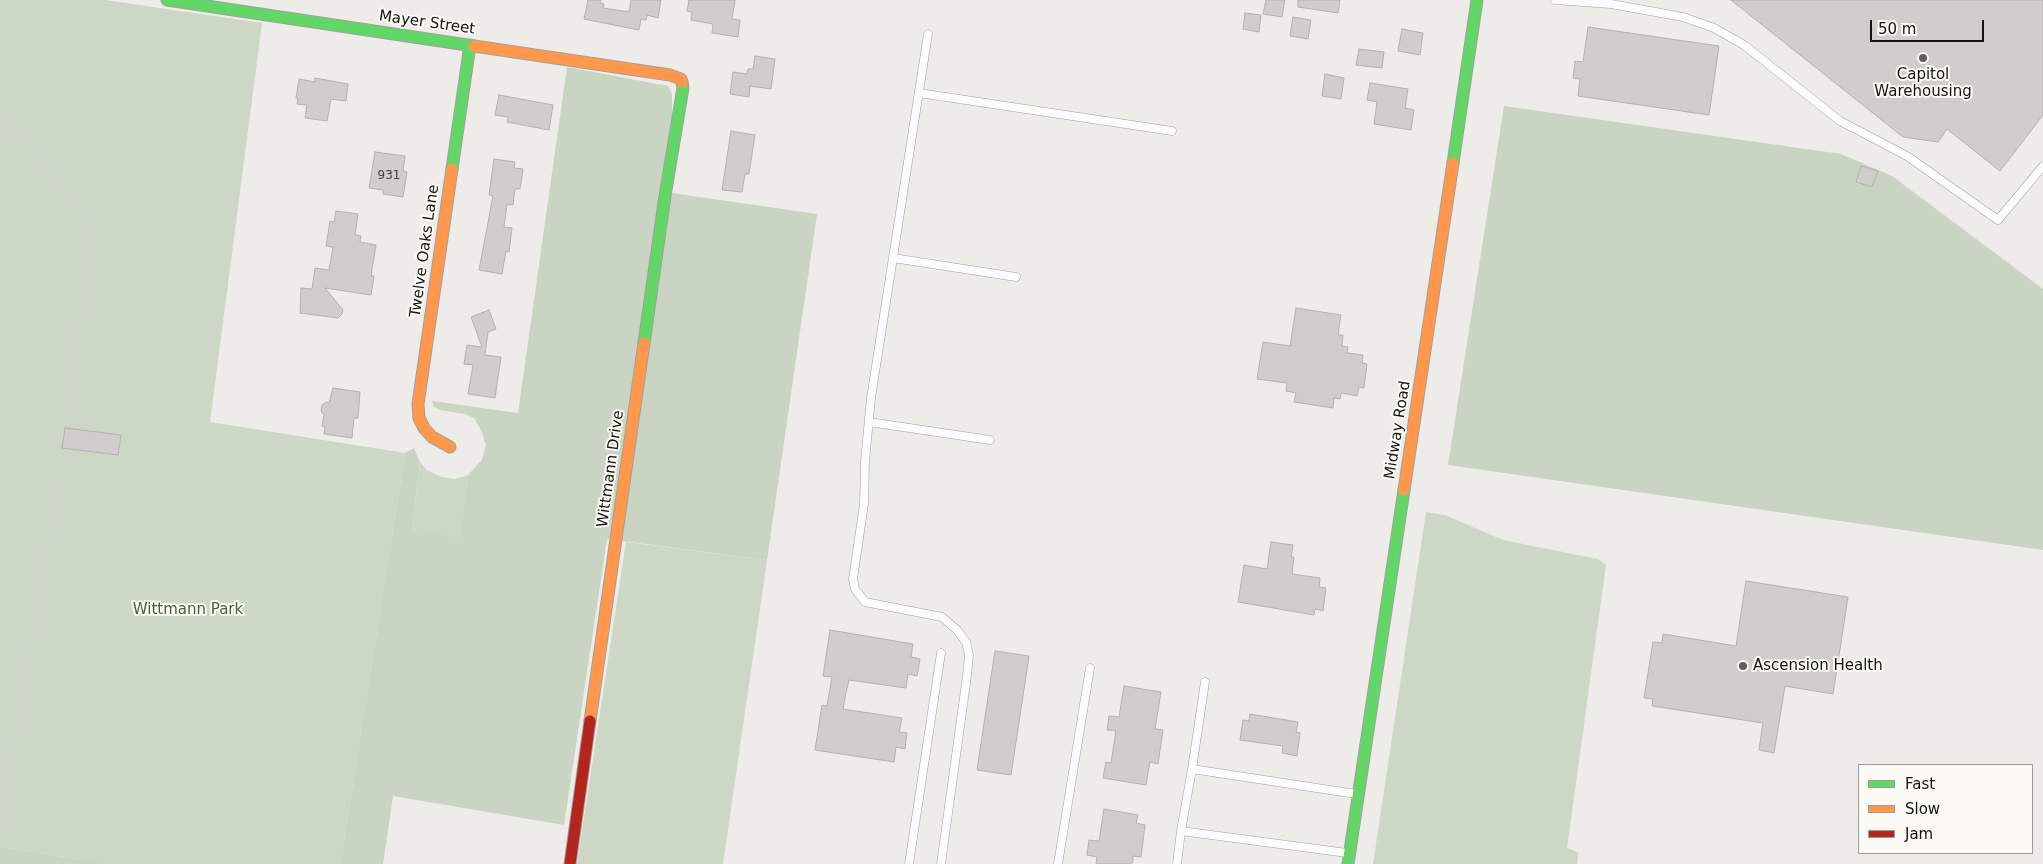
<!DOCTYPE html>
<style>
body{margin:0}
#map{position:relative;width:2043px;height:864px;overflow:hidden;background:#edece8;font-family:"DejaVu Sans",sans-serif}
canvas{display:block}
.legend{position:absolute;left:1858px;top:764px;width:175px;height:90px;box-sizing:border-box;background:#fbfaf4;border:1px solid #9e9e99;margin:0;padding:6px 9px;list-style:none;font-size:15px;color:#131311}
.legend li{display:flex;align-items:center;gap:10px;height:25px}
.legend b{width:25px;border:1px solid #9e9e99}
.scale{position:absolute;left:1870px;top:20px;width:114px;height:22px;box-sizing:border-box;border:2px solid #131311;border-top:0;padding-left:6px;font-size:15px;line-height:18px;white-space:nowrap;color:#131311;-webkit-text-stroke:4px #fbfaf4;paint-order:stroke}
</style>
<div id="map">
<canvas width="2043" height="864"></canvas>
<ul class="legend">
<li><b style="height:6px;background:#63d668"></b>Fast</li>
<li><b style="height:6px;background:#ff974d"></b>Slow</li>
<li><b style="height:6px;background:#b3261e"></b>Jam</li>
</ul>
<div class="scale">50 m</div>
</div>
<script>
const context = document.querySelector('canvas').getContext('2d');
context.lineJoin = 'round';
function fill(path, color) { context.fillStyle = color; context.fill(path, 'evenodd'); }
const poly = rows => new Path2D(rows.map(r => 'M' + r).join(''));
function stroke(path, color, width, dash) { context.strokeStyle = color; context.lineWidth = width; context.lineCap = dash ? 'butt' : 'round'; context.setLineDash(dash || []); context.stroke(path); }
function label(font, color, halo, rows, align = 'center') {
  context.font = font + ' "DejaVu Sans",sans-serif'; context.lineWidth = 4; context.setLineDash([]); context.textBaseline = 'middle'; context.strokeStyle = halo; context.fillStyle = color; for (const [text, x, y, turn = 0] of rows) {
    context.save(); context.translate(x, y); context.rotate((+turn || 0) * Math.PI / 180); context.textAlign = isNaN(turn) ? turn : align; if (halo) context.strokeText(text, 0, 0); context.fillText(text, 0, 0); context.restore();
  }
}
fill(poly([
 [0,0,105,0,262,23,210,422,405,453,340,864,110,864,0,847],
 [420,462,427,470,441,477,455,479,468,475,459,537,412,532],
 [1426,512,1445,515,1503,540,1598,559,1606,565,1567,848,1578,852,1577,864,1373,864],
 [626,542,767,560,723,864,577,864]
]), '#ccd7c5');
fill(poly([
 [567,67,668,86,672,94,672,193,817,214,767,560,607,539,564,825,393,796,383,864,340,864,405,453,414,448,420,462,412,531,459,537,468,475,482,460,486,445,481,430,474,418,465,414,440,410,434,407,432,401,518,413],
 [1504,106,1841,154,1892,176,2043,289,2043,550,1448,465],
 [0,847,110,864,0,864]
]), '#c9d4c2');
const building = poly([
 [588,0,601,0,600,3,604,4,603,8,629,12,631,0,661,0,658,18,647,15,646,20,641,19,639,30,584,19,588,0],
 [689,0,735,0,732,19,740,20,738,37,712,33,713,24,691,20,692,12,687,11,689,0],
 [1266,0,1285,0,1282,17,1263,14,1266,0],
 [1298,0,1340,0,1338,13,1298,7,1298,0],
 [1731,0,2043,0,2043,115,2000,171,1947,129,1938,142,1903,137,1731,0],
 [1245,13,1261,15,1259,32,1243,29,1245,13],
 [1293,17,1311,20,1308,39,1290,36,1293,17],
 [1588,27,1719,46,1709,115,1578,96,1580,79,1573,78,1575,61,1583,62,1588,27],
 [1402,29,1423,33,1420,55,1398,51,1402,29],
 [1359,49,1384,52,1382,68,1356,65,1359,49],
 [755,56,775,59,771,89,750,86,749,97,730,94,733,72,747,74,748,69,753,69,755,56],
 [1325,74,1344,78,1341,99,1322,96,1325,74],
 [315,78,348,84,346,101,331,99,327,121,305,118,307,105,297,104,298,98,296,98,299,79,315,82,315,78],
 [1370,83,1408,89,1405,108,1414,110,1411,130,1374,124,1377,102,1367,100,1370,83],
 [499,95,553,105,549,130,507,122,508,117,495,115,499,95],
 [731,131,755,135,749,174,745,174,742,192,722,190,731,131],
 [375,152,405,156,403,171,407,172,403,197,383,194,383,190,369,188,375,152],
 [494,159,515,162,514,168,523,169,520,189,515,189,513,205,507,204,504,227,512,228,509,252,506,251,502,274,479,270,493,196,489,195,494,159],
 [1861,166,1878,171,1872,187,1856,182,1861,166],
 [336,211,358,214,355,235,361,236,360,242,376,245,371,276,374,276,371,295,325,288,343,310,342,314,338,318,300,313,301,288,312,289,315,268,329,270,333,247,326,246,330,221,334,222,336,211],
 [1296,308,1341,315,1338,335,1343,335,1342,346,1348,347,1347,353,1363,355,1362,363,1367,364,1364,388,1359,387,1357,396,1341,393,1340,399,1334,398,1333,408,1294,402,1296,393,1286,391,1287,383,1257,379,1263,342,1290,346,1296,308],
 [489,310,496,329,488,332,485,355,501,357,495,398,468,394,473,365,464,364,467,345,482,347,471,317,489,310],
 [333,388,360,392,358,418,354,418,352,438,324,434,325,427,322,426,324,415,321,411,322,405,326,402,329,403,333,388],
 [65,428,121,435,118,455,62,448,65,428],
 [1271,542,1293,545,1291,557,1294,557,1292,574,1320,578,1319,587,1326,588,1323,611,1315,609,1314,615,1238,602,1244,565,1267,569,1271,542],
 [1746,581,1848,597,1833,694,1785,686,1774,753,1759,750,1763,723,1652,706,1653,699,1644,698,1653,642,1662,643,1663,634,1736,646,1746,581],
 [830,630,913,644,911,657,920,659,917,676,908,674,906,688,849,680,845,697,843,709,902,718,899,732,907,733,905,749,896,747,894,762,815,750,822,705,827,706,832,677,823,676,830,630],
 [995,651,1029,656,1011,775,977,770,995,651],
 [1124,686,1161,692,1155,729,1163,730,1158,764,1150,762,1146,785,1103,778,1106,762,1111,763,1116,731,1107,730,1109,716,1119,717,1124,686],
 [1250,714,1298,722,1296,732,1300,733,1297,756,1282,753,1283,746,1240,740,1243,720,1249,721,1250,714],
 [1104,809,1138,815,1136,823,1145,825,1141,857,1133,856,1133,862,1130,864,1096,864,1097,857,1087,855,1089,840,1099,841,1104,809]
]);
fill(building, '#cfcecb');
stroke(building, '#b2b1af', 1);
const lane = poly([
 [1555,0,1611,4,1683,17,1714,28,1744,45,1840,121,1907,156,1998,220,2043,166],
 [928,34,871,398,865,461,864,504,853,579,855,589,865,602,942,617,957,630,966,642,969,655,967,676,941,864],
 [919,93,1172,131],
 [893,258,1016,277],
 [869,422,990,440],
 [1192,769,1205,682],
 [1181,831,1192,769,1356,794],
 [909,864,941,653],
 [1058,864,1090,668],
 [1177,864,1181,831,1347,853]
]);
const fast = poly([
 [167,0,474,46],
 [1453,163,1477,0],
 [452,169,470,45],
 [644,343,665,196,683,88,682,82],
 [1348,864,1404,490]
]);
const slow = poly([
 [474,46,670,75,681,79,682,82],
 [450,447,432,437,424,428,419,418,418,404,452,169],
 [1404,490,1453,163],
 [590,721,644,343]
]);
const jam = poly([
 [570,864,590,721]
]);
stroke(lane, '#a1a09d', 9);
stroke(fast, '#a1a09d', 13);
stroke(slow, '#a1a09d', 13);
stroke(jam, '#a1a09d', 13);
stroke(poly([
 [0,109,82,215,87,222,89,231,81,313,63,428],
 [0,134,14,125],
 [0,830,4,822,57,480]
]), '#d4d4d4', 2.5, [4, 4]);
stroke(lane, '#fcfcfc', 8);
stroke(fast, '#63d668', 11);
stroke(slow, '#ff974d', 11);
stroke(jam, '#b3261e', 11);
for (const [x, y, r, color] of [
 [1923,58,5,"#5f5f5c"],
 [1743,666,5,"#5f5f5c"]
]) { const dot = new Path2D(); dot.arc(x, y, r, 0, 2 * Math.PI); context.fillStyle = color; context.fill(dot); stroke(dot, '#fbfaf4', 2); }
label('12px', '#424240', null, [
 ["931",389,176]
]);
label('15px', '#131311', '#fbfaf4', [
 ["Mayer Street",427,23,8],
 ["Twelve Oaks Lane",425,251,-82],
 ["Midway Road",1398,430,-81],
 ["Wittmann Drive",611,469,-82]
]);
label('15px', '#131311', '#fbfaf4', [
 ["Capitol",1923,75],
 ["Warehousing",1923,92],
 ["Ascension Health",1753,666,"left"]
]);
label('15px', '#436235', '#fbfaf4', [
 ["Wittmann Park",188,610]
]);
</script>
